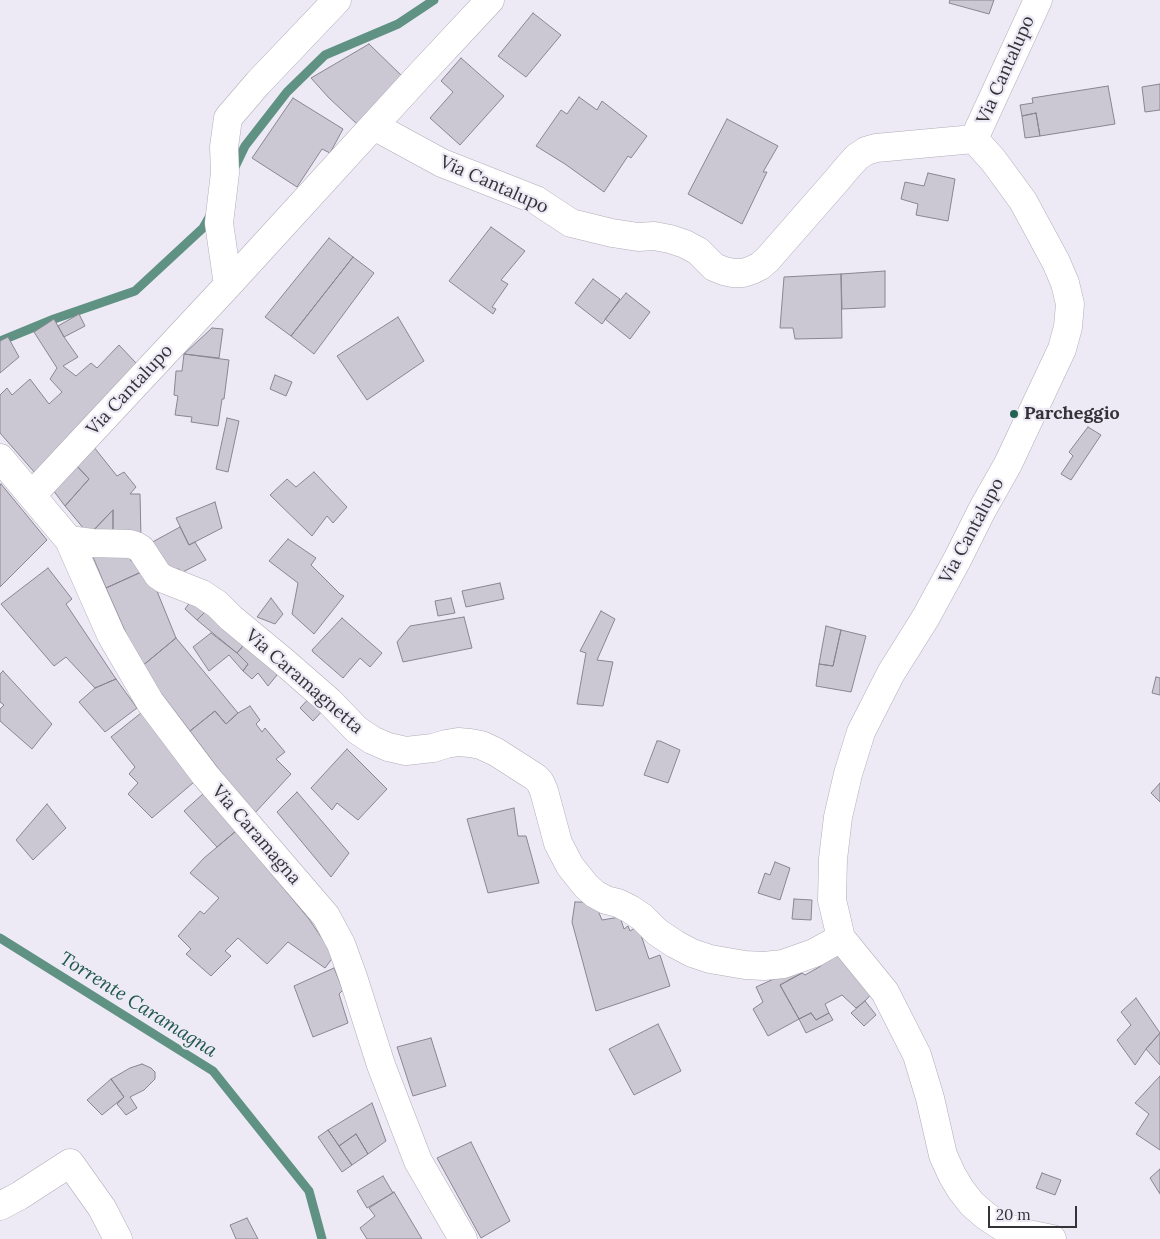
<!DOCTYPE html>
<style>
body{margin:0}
#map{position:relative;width:1160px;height:1239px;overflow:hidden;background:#edeaf6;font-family:Lora,serif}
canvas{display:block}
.scale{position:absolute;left:988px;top:1206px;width:89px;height:22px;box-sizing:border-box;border:2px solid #343337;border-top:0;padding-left:6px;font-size:15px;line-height:18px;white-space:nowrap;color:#343337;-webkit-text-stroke:4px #edeaf6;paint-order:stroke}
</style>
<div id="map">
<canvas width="1160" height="1239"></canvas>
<div class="scale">20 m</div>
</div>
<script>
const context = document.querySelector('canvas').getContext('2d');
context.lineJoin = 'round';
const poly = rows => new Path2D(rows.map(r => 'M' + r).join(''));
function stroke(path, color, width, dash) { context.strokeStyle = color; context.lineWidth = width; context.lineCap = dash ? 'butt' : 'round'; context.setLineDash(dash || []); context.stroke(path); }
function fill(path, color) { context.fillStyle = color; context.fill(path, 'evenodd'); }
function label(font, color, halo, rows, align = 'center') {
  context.font = font + ' Lora,serif'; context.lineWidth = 4.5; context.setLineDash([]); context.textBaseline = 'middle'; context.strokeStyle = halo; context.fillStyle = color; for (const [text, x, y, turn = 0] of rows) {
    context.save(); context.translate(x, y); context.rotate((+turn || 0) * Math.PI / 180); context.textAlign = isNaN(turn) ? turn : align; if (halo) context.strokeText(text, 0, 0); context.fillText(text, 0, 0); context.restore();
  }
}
stroke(poly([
 [234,169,245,146,287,92,325,55,398,24,434,0],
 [0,341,54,319,135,291,203,228,211,214],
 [0,938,213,1071,309,1191,322,1239]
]), '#609283', 9);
const building = poly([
 [950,0,994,0,989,14,949,3,950,0],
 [533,13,561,35,526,77,498,56,533,13],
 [369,44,403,77,357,124,329,98,311,78,369,44],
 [461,58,504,96,460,145,430,118,453,92,441,81,461,58],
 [1160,84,1160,110,1145,112,1142,87,1160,84],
 [1108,86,1115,124,1040,136,1036,113,1022,116,1020,105,1033,103,1032,98,1108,86],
 [579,97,597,110,602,101,647,136,631,158,628,156,604,192,565,164,536,146,561,110,567,114,579,97],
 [293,98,343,129,330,153,322,149,297,187,252,158,293,98],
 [1036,113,1040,136,1025,138,1022,116,1036,113],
 [727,119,778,146,763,172,767,172,742,224,688,194,727,119],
 [928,173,955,179,948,221,916,215,918,204,901,199,905,182,924,186,928,173],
 [491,227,525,251,501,280,508,284,492,307,496,309,493,314,449,281,491,227],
 [329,238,353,257,291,336,265,317,329,238],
 [353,257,374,273,314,354,291,336,353,257],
 [885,271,885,307,842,309,841,274,885,271],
 [841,274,842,338,795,339,793,328,780,328,784,277,841,274],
 [593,279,620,299,602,324,575,303,593,279],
 [626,293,650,312,630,339,605,319,626,293],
 [79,314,85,326,64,337,58,326,79,314],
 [398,317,424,361,367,400,337,356,398,317],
 [54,319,64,337,78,357,63,366,76,376,91,363,97,368,119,345,136,363,83,428,35,473,0,433,0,395,7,388,12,395,30,379,49,404,62,392,50,379,57,368,34,332,54,319],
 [212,328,223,329,219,358,184,354,212,328],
 [8,337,19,357,0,373,0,341,8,337],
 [184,354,229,360,224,399,222,399,218,426,191,422,192,417,175,415,178,396,174,395,176,371,182,371,184,354],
 [275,375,292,382,286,396,270,389,275,375],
 [227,418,239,421,228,472,216,469,227,418],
 [1088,427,1101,435,1071,480,1061,474,1073,456,1069,452,1088,427],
 [93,446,117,476,124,472,136,487,130,494,140,494,141,538,113,537,113,510,89,535,65,506,89,479,77,466,93,446],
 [77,466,89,479,65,506,53,490,77,466],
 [314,472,347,507,333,523,327,516,312,536,270,495,287,479,296,487,314,472],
 [1,484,47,540,0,587,0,485,1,484],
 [215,502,222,528,189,545,176,518,215,502],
 [113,510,113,537,89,535,107,516,113,510],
 [180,527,189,545,195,542,206,560,181,573,179,569,171,571,147,545,180,527],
 [288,539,316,558,311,565,340,594,344,596,314,634,292,614,298,583,269,561,288,539],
 [128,549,131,561,141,558,148,569,106,588,90,550,128,549],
 [48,568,72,599,66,604,116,679,95,688,66,657,54,666,1,604,48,568],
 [148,569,176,638,141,667,106,588,148,569],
 [500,583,504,599,466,607,462,591,500,583],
 [193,598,208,609,197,620,185,609,193,598],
 [271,598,283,614,275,624,257,617,271,598],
 [451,598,455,613,438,616,435,601,451,598],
 [208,609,247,641,237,653,197,620,208,609],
 [601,611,615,619,597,660,613,662,603,706,577,704,586,653,580,651,601,611],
 [464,617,472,648,403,662,397,642,410,626,464,617],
 [342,618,382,653,370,667,360,658,343,678,313,652,312,650,342,618],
 [826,626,841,630,833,666,819,664,826,626],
 [841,630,866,636,851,692,816,686,819,664,833,666,841,630],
 [211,633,237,653,248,664,243,671,229,655,209,671,193,647,211,633],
 [176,638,238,713,226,724,215,711,190,731,141,667,176,638],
 [247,641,281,670,268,686,258,673,252,679,243,671,248,664,237,653,247,641],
 [3,671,52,724,32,749,0,721,0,709,4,705,0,702,0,674,3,671],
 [1156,677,1160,678,1160,695,1152,693,1156,677],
 [116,679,137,708,105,732,79,702,95,688,116,679],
 [312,695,325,708,313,721,300,708,312,695],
 [250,706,260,720,256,724,262,732,265,728,285,752,276,759,291,774,253,815,190,731,215,711,226,724,238,713,250,706],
 [141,713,194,782,152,818,128,794,138,783,129,774,135,767,111,737,141,713],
 [657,741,660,741,680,750,668,783,644,775,657,741],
 [347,749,387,789,358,820,337,803,332,810,311,788,347,749],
 [1160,783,1160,802,1151,793,1160,783],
 [297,792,349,853,331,877,277,812,297,792],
 [203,794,236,831,217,847,184,811,203,794],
 [47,804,66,828,33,860,16,840,47,804],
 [514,808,518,836,526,836,539,883,488,893,467,819,514,808],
 [236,831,309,919,334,956,325,968,288,942,267,964,238,938,225,951,231,956,211,976,186,954,191,949,178,936,200,911,204,914,219,898,190,873,204,858,236,831],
 [775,862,790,868,780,900,758,893,765,873,770,875,775,862],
 [794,899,812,900,811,920,792,919,794,899],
 [575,902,585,902,603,909,599,913,602,920,620,917,624,929,628,926,630,931,638,926,649,959,660,955,670,986,596,1011,572,922,575,902],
 [841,953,875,990,865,1001,856,1008,842,995,825,1004,829,1013,816,1020,811,1013,799,1019,780,985,802,973,805,975,821,966,819,962,841,953],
 [334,968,343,990,339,994,348,1023,313,1037,294,986,334,968],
 [796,969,802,973,780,985,799,1019,768,1036,753,1009,763,1002,756,987,796,969],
 [1136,998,1160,1033,1146,1049,1135,1065,1117,1040,1131,1025,1121,1012,1136,998],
 [865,1001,876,1015,864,1026,851,1013,865,1001],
 [811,1013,816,1020,829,1013,833,1020,806,1033,799,1019,811,1013],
 [658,1024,681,1071,634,1095,609,1049,658,1024],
 [1160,1033,1160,1065,1146,1049,1160,1033],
 [431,1038,446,1086,413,1096,397,1047,431,1038],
 [142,1064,151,1068,155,1072,155,1079,144,1090,130,1097,137,1108,126,1115,117,1104,124,1097,111,1079,130,1068,142,1064],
 [1160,1076,1160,1150,1136,1134,1149,1114,1135,1103,1160,1076],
 [111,1079,124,1097,102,1115,87,1100,111,1079],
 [372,1103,386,1141,368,1154,356,1134,339,1146,328,1130,372,1103],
 [328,1130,352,1165,342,1172,318,1137,328,1130],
 [356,1134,368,1154,352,1165,339,1146,356,1134],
 [471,1142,510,1221,481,1238,437,1158,471,1142],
 [1160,1169,1160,1194,1150,1178,1160,1169],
 [1042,1173,1061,1180,1055,1195,1036,1188,1042,1173],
 [383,1176,393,1193,367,1208,357,1191,383,1176],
 [394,1192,422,1239,367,1239,360,1228,375,1216,369,1208,394,1192],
 [247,1218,258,1239,236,1239,230,1225,247,1218]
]);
fill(building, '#cbc8d4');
stroke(building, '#898691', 1);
const minor = poly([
 [374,126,442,163,536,200,571,223,612,233,638,237,654,236,670,239,685,244,698,251,714,267,724,271,733,273,743,273,752,270,760,266,767,260,837,180,847,168,857,157,866,151,876,148,974,139,1038,0],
 [974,139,993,160,1023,201,1056,262,1065,283,1070,304,1068,327,1062,349,1008,464,982,510,957,560,926,617,891,673,861,732,848,774,838,817,833,859,832,900,841,938,885,992,917,1055,930,1098,943,1155,952,1175,961,1190,972,1204,986,1216,1001,1226,1028,1234,1052,1239],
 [228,285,219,223,225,173,224,147,228,118,258,83,337,0],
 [0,458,69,540,111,635,150,702,205,775,326,916,341,944,353,977,381,1065,418,1161,463,1239],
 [32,495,228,285,419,76,490,0],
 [69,540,92,543,130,544,136,546,141,549,158,575,164,579,202,594,217,604,231,618,283,661,330,702,357,730,372,740,388,747,406,751,433,748,446,744,458,742,470,743,481,745,496,752,535,777,540,782,544,791,558,843,570,866,586,886,595,894,606,900,618,903,630,909,642,917,657,932,675,944,692,953,710,959,745,965,764,966,783,964,814,953,841,938],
 [0,1206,19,1196,70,1163,102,1208,118,1239]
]);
stroke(minor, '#b0adb8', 29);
stroke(minor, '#fff', 28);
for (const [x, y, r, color] of [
 [1014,414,5,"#226351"]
]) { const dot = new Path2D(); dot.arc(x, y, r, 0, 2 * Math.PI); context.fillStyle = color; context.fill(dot); stroke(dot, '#edeaf6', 2); }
label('18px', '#343337', '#edeaf6', [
 ["Via Cantalupo",1006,70,-66],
 ["Via Cantalupo",494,185,24],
 ["Via Cantalupo",130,390,-47],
 ["Via Cantalupo",972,531,-62],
 ["Via Caramagnetta",304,682,41],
 ["Via Caramagna",256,835,49]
]);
label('bold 18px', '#343337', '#edeaf6', [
 ["Parcheggio",1024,414]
], 'left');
label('italic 19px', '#1e5748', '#edeaf6', [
 ["Torrente Caramagna",138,1005,32]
]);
</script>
